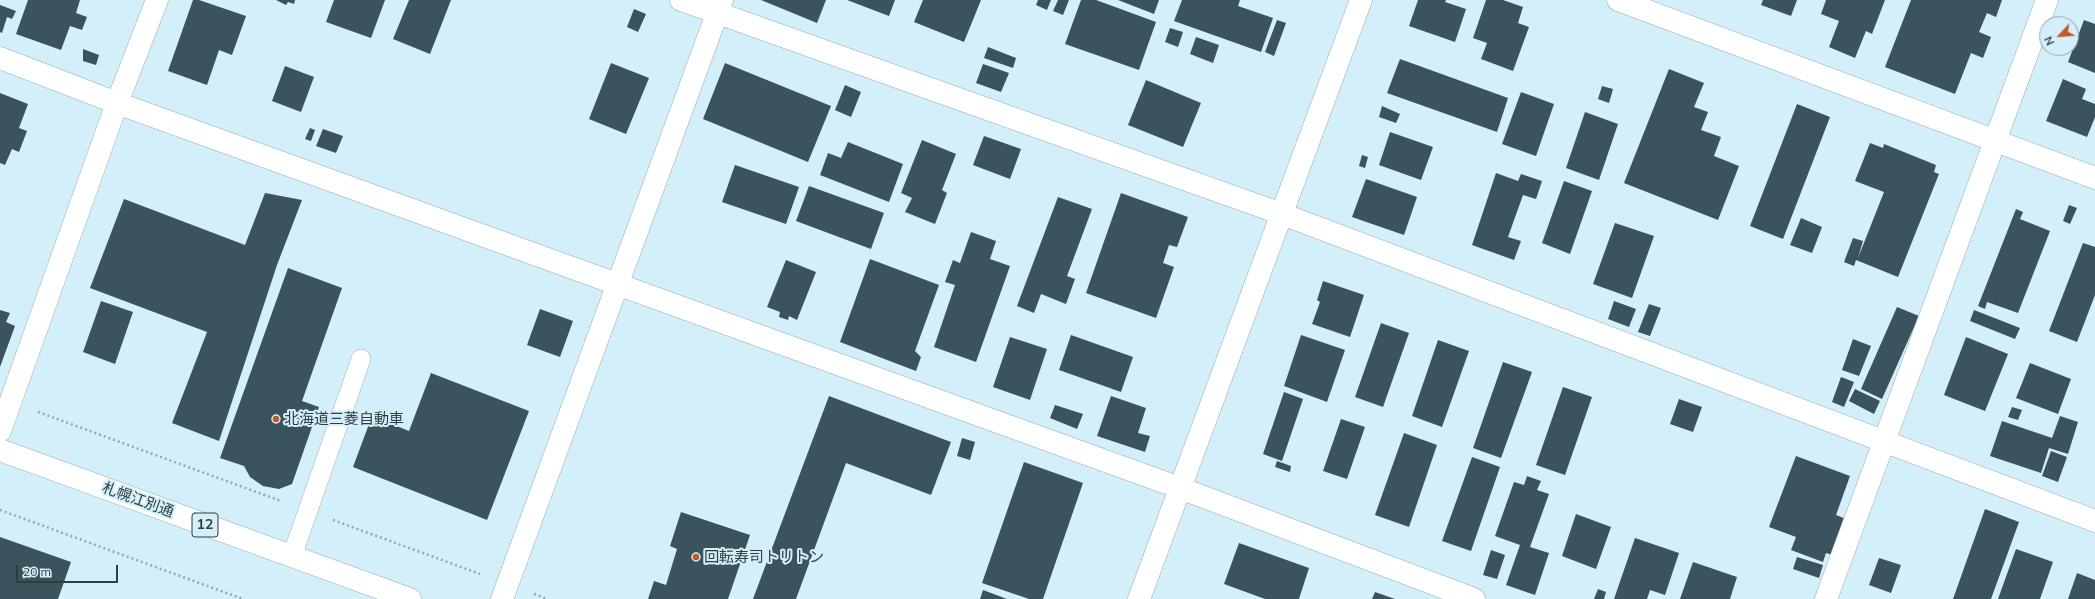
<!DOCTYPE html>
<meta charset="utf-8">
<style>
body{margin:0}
#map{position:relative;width:2095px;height:599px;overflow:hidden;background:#d3eff9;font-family:Mulish,sans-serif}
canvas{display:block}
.north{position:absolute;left:2039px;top:16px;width:40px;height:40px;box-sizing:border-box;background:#d3eff9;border:1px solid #93a8af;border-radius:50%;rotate:244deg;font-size:11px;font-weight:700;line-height:16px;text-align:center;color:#323d41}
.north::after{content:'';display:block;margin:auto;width:14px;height:18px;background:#bf5a28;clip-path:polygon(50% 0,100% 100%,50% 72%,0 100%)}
.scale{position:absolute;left:16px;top:565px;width:102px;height:18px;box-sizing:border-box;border:2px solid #323d41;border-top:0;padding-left:5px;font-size:12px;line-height:14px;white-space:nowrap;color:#323d41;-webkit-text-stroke:3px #d3eff9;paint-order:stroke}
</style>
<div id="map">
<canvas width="2095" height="599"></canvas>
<div class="north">N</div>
<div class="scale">20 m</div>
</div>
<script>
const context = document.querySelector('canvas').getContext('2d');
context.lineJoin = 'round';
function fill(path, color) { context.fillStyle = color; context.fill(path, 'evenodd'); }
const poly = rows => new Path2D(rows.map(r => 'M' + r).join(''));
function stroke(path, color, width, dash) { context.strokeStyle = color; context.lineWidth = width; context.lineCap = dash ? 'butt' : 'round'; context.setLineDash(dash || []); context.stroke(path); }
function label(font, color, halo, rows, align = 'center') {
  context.font = font + ' Mulish,"Noto Sans JP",sans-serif'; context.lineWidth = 4; context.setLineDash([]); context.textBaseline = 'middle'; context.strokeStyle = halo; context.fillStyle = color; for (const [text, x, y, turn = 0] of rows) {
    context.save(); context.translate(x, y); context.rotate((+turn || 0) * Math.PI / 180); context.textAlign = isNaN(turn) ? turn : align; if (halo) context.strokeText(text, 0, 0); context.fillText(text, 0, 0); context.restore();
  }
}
fill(poly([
 [28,0,80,0,76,13,87,17,82,30,70,26,61,50,16,34],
 [193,0,199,0,246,16,232,55,219,50,207,85,168,71],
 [276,0,295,0,294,4,288,2,286,5],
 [334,0,385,0,371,38,326,22],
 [409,0,451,0,430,54,393,39],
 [761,0,826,0,817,23],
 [847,0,895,0,889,16],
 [923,0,981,0,964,42,914,22],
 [1038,0,1051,0,1047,10,1036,5],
 [1058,0,1069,0,1063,15,1053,11],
 [1081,0,1096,0,1156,22,1139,70,1065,44],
 [1118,0,1159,0,1154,14],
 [1182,0,1240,0,1238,6,1273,18,1261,52,1174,21],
 [1418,0,1446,0,1445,2,1466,9,1455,42,1409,26],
 [1486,0,1503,0,1523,7,1518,23,1529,27,1513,71,1481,59,1487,43,1473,38],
 [1763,0,1797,0,1791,16,1761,5],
 [1826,0,1885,0,1872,34,1866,31,1855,58,1829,47,1839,21,1821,14],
 [1911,0,2002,0,1996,17,1987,13,1979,32,1991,37,1983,58,1971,53,1955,94,1885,67],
 [0,5,16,11,12,19,7,17,2,33,0,32],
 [634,9,646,14,638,32,627,27],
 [1277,20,1286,23,1274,56,1265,52],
 [2084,20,2095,24,2095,73,2068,62],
 [1170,28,1183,32,1178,47,1165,42],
 [1196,37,1219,45,1213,63,1190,54],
 [988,47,1016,58,1013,68,984,58],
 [83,49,99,55,96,65,83,61],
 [1400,59,1508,98,1497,132,1387,93],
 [611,63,649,78,626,134,589,119],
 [725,63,831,106,808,162,703,119],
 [983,64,1009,73,1001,92,976,83],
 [285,66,314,77,301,112,272,101],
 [1669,69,1704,83,1694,107,1708,112,1701,130,1721,137,1714,156,1739,166,1718,220,1624,183],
 [2063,79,2086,89,2082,99,2095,104,2095,117,2087,137,2046,121],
 [1146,80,1201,103,1183,147,1128,125],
 [845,85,861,92,851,117,835,110],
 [1602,86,1613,89,1609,103,1598,99],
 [1521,92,1554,104,1536,156,1502,144],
 [0,93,28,104,19,128,27,131,19,152,12,149,5,165,0,163],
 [1797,104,1830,117,1783,239,1750,226],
 [1382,106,1400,114,1396,123,1379,117],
 [1585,112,1618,124,1599,180,1566,168],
 [310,128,315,130,311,141,305,139],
 [323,129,343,136,336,153,316,146],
 [1390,132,1433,147,1421,180,1379,165],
 [984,136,1021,149,1010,179,973,165],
 [922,140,956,154,942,190,947,193,935,224,905,212,912,198,901,193],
 [848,142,903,164,889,202,820,175,828,153,841,158],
 [1870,143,1883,148,1884,144,1936,165,1934,172,1939,174,1898,277,1856,260,1854,266,1844,262,1853,238,1863,241,1858,258,1884,192,1855,181],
 [1362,155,1368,157,1365,168,1359,166],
 [735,165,799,187,786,224,722,202],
 [1496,173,1518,181,1521,174,1542,181,1536,199,1523,195,1508,237,1521,241,1514,260,1472,245],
 [1366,179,1417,197,1404,235,1352,217],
 [1564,181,1592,191,1570,254,1542,243],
 [809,186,884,213,871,249,796,221],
 [265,193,302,200,277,265,219,441,172,423,207,332,90,288,124,199,245,245],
 [1121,193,1188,217,1177,247,1169,245,1163,263,1174,267,1156,318,1086,293],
 [1058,197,1092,209,1067,276,1075,279,1066,304,1041,294,1034,313,1017,306],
 [2069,205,2077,208,2070,224,2063,221],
 [2016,209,2023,212,2020,219,2050,231,2018,313,1987,302,1985,309,1978,306],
 [1801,218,1822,227,1812,253,1790,245],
 [1615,223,1654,236,1632,298,1593,284],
 [971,232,996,241,990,259,1010,266,976,362,934,347,955,285,945,282,953,260,960,263],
 [2083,243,2095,247,2095,295,2077,342,2049,331],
 [870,259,939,285,915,351,921,357,916,371,840,342],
 [786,260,816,272,797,320,789,316,788,320,779,317,780,312,767,307],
 [288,268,342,288,302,401,319,407,292,484,279,489,263,486,250,477,244,466,220,458],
 [1323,281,1364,295,1350,337,1312,324,1320,302,1317,300],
 [101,301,133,312,115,364,83,352],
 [1614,301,1636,309,1629,327,1608,319],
 [1649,304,1661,308,1650,336,1638,332],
 [1897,307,1919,316,1882,399,1861,389],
 [540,309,573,321,560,357,527,345],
 [0,310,10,313,6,322,15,326,0,367],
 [1974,310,2020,328,2015,339,1970,321],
 [1381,323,1409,333,1383,407,1355,397],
 [1071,335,1133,357,1121,392,1059,370],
 [1301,335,1345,350,1327,402,1284,386],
 [1010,337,1047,349,1030,400,993,387],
 [1966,337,2008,354,1985,411,1944,395],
 [1853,339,1871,346,1859,376,1842,370],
 [1438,340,1469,351,1442,427,1412,416],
 [1503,362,1532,372,1501,458,1473,448],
 [2030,363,2071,379,2058,414,2016,398],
 [431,373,529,411,487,520,353,467,372,416,409,431],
 [1841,377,1854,382,1844,407,1832,402],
 [1563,387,1592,397,1565,475,1536,465],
 [1855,389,1880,401,1874,414,1849,401],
 [1284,392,1303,399,1282,461,1263,454],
 [829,396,951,442,931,495,846,463,796,599,753,599],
 [1111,396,1146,408,1138,433,1150,436,1145,452,1097,436],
 [1679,399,1702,407,1693,432,1670,424],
 [1055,405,1083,414,1077,429,1050,418],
 [2012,407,2022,410,2018,420,2008,417],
 [2060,416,2078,422,2068,454,2049,448,2041,473,1990,456,2002,421,2052,438],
 [1341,419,1365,427,1347,479,1323,471],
 [1404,433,1437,445,1409,527,1375,515],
 [962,438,975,442,970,460,957,456],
 [2051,451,2067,457,2058,482,2042,476],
 [1796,456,1850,476,1836,515,1846,519,1833,555,1826,553,1823,562,1791,550,1796,537,1769,527],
 [1472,457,1500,467,1471,551,1442,541],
 [1277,461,1291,466,1290,472,1275,467],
 [1024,462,1083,483,1043,599,1029,599,982,583],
 [1527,476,1541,481,1537,490,1549,494,1530,547,1549,553,1535,595,1506,585,1520,545,1495,536,1514,482,1524,485],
 [1985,509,2019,522,1991,599,1953,599],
 [681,512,750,535,728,599,648,599,654,581,666,585,677,549,670,546],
 [1576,514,1611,527,1596,569,1562,556],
 [0,537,71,562,58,599,0,599],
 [1635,538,1679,553,1665,595,1650,590,1647,599,1614,599],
 [1239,543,1309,568,1299,599,1265,599,1224,584],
 [2016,549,2053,562,2040,599,1998,599],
 [1491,550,1505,555,1497,579,1483,575],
 [1797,557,1823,565,1819,578,1793,569],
 [1879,558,1901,565,1891,593,1869,585],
 [1693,562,1737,577,1730,599,1680,599],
 [2077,573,2095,580,2095,599,2068,599],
 [1598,589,1606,592,1604,599,1594,599],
 [983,590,1007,599,980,599],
 [1375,592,1395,599,1372,599]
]), '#3b535c');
const service = poly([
 [292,556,361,359]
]);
const minor = poly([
 [681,0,1282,214,2095,521],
 [1618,0,2095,178],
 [0,58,117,103,1180,488,1474,599],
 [0,431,117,103,157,0],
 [502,599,722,0],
 [1139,599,1361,0],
 [1826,599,2047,0]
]);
const trunk = poly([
 [0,450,410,599]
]);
stroke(service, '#94aeb8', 20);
stroke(minor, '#94aeb8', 23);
stroke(trunk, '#94aeb8', 23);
stroke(poly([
 [38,412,281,501],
 [0,510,243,599],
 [333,520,480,574],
 [534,594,547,599]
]), '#94a9b1', 2.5, [2, 3]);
stroke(service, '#fff', 19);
stroke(minor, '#fff', 22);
stroke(trunk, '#fff', 22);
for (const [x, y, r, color] of [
 [276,419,4,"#bf5a28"],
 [696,557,4,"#bf5a28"]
]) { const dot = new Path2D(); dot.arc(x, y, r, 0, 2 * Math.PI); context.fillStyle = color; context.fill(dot); stroke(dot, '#d3eff9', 1.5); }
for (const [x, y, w] of [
 [205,525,26]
]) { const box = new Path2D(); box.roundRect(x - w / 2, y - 12, w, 24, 3); context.fillStyle = '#d3eff9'; context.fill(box); stroke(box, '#323d41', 1); }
label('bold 14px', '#323d41', null, [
 ["12",205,525]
]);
label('15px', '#323d41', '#d3eff9', [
 ["北海道三菱自動車",284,419],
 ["回転寿司トリトン",704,557]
], 'left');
label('15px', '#323d41', '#d3eff9', [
 ["札幌江別通",138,500,20]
]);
</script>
